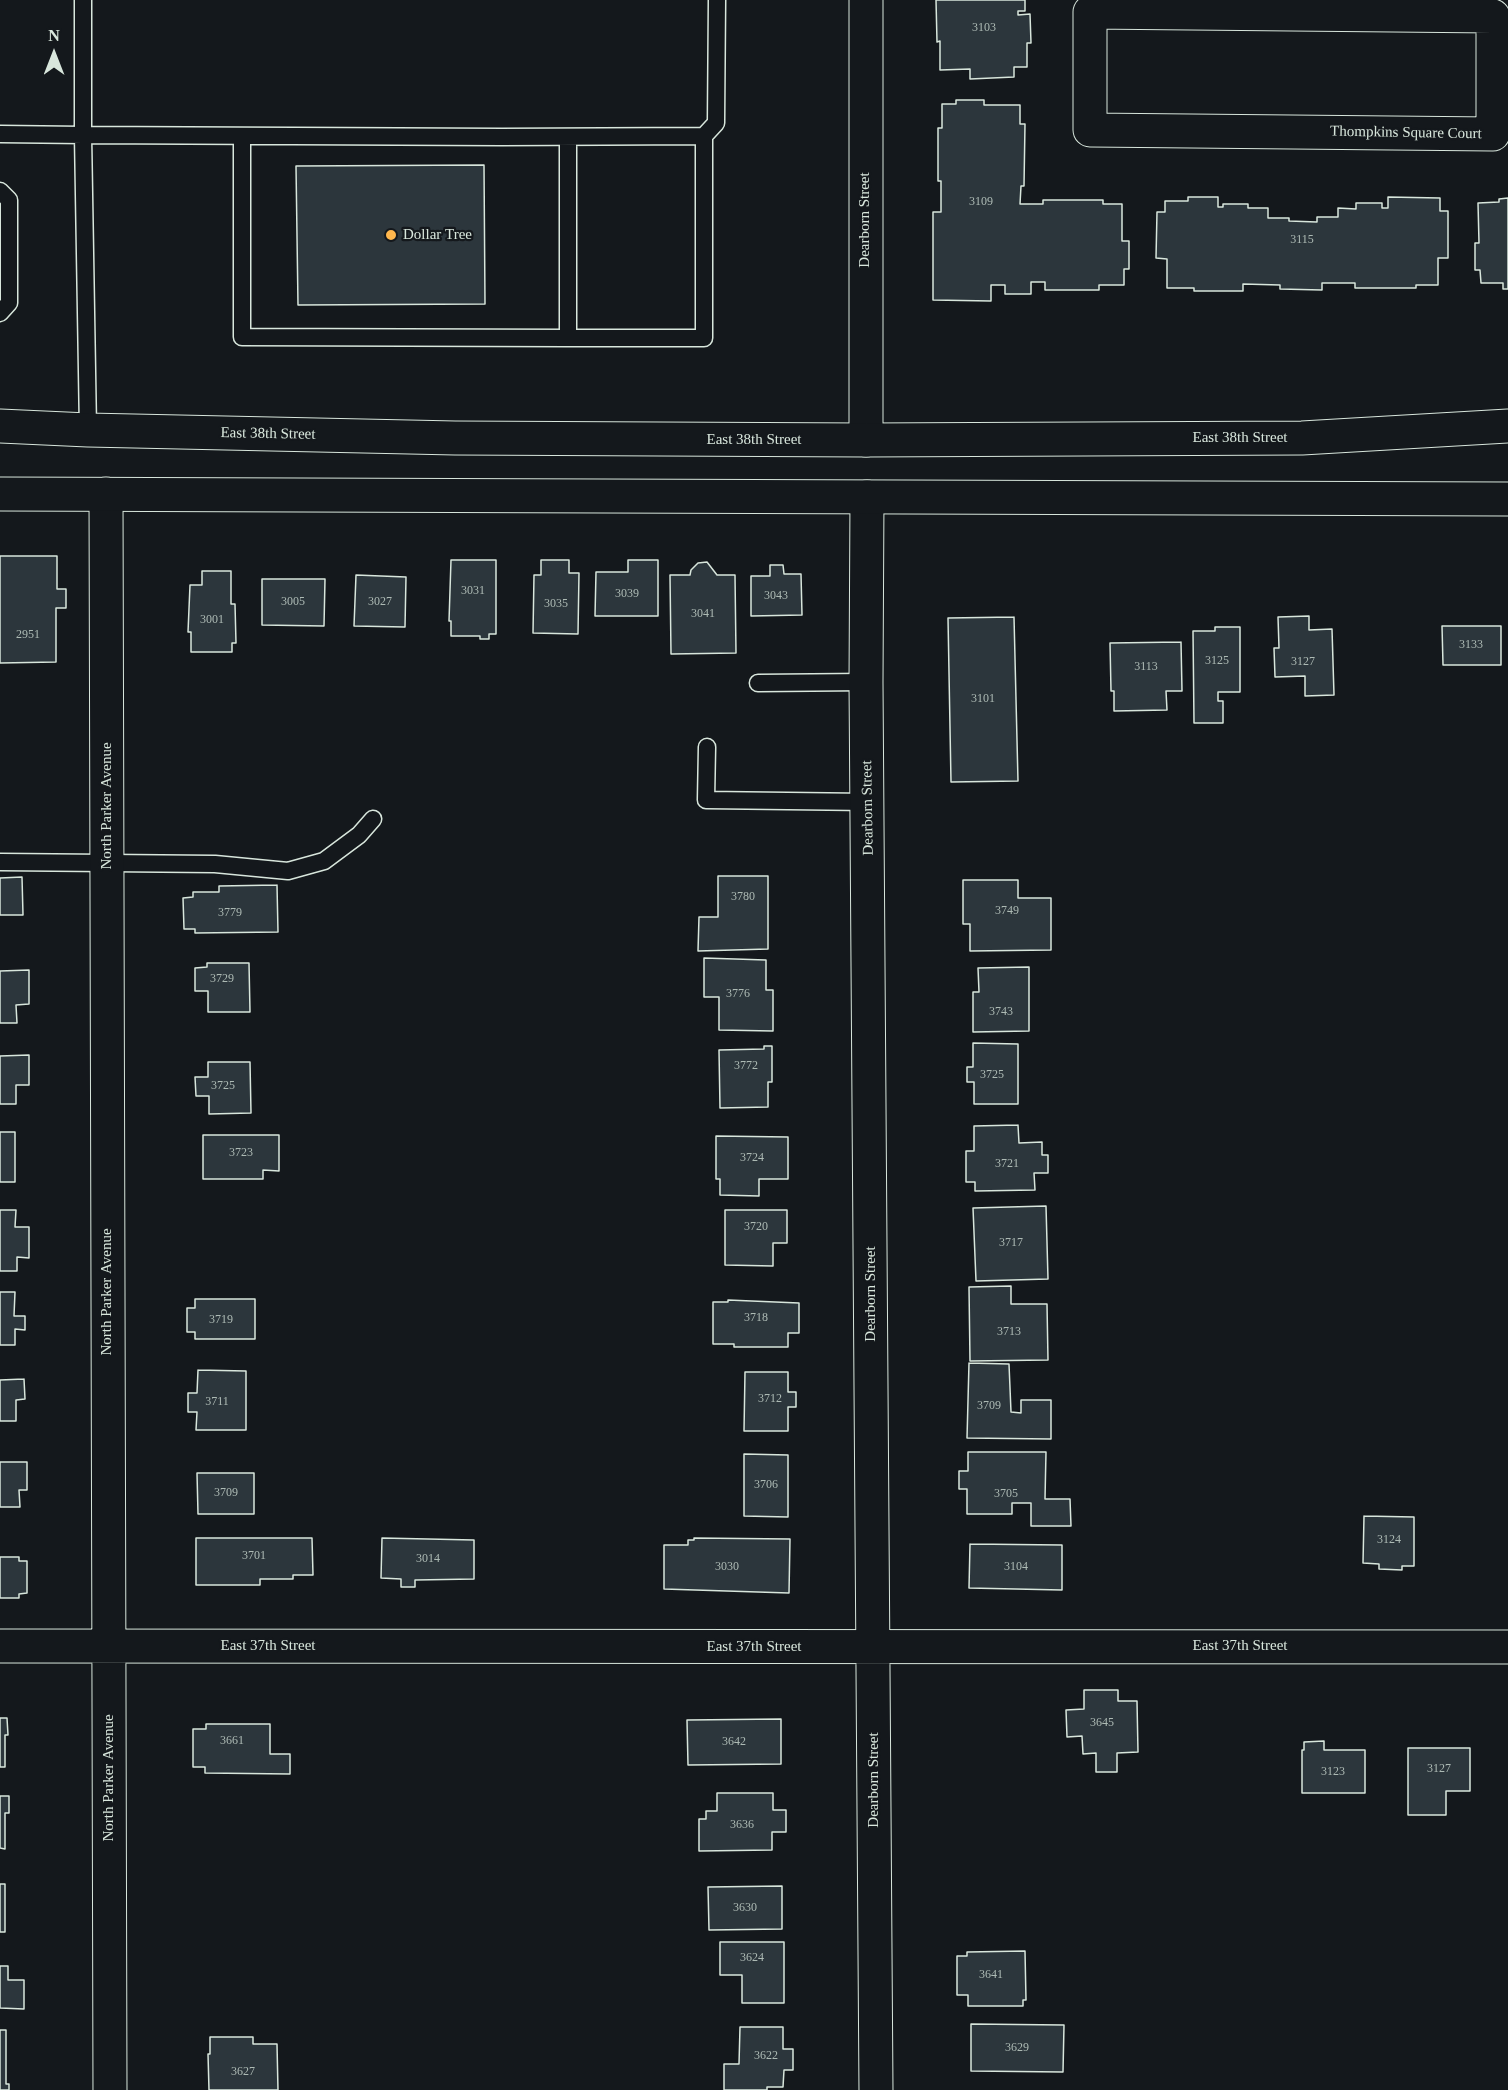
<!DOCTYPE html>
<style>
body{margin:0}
#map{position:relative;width:1508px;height:2090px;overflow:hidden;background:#14181c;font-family:"Times New Roman",serif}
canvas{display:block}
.north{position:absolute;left:24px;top:24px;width:60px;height:60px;-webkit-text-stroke:4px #14181c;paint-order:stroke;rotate:0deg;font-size:16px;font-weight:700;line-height:24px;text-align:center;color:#d8e6dc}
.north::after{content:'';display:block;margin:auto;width:21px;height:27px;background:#d8e6dc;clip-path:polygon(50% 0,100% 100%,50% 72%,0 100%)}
</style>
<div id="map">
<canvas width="1508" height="2090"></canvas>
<div class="north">N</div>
</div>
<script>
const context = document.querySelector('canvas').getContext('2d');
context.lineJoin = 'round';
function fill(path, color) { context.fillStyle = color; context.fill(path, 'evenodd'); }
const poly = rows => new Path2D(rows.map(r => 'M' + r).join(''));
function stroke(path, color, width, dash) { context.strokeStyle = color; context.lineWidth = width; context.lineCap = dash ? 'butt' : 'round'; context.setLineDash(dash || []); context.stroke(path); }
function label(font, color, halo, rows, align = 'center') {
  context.font = font + ' "Times New Roman",serif'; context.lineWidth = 4.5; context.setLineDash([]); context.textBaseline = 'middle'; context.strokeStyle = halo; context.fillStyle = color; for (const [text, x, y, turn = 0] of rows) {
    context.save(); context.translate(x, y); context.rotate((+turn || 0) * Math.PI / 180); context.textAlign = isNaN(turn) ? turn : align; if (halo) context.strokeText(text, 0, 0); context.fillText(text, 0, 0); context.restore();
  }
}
const building = poly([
 [936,0,1025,0,1025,11,1018,11,1018,15,1030,14,1031,43,1027,43,1027,67,1014,67,1014,77,970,79,970,69,940,70,940,41,937,42,936,0],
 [956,100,984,100,984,105,1020,105,1020,124,1025,124,1024,186,1021,186,1020,204,1043,204,1043,200,1103,200,1103,204,1122,204,1122,241,1129,241,1129,269,1124,269,1124,285,1099,285,1099,290,1045,290,1045,282,1031,282,1031,294,1005,294,1005,285,991,285,991,301,933,300,933,212,941,212,941,181,938,181,938,128,942,128,942,104,956,104,956,100],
 [484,165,485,304,298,305,296,166,484,165],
 [1188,197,1218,197,1218,207,1223,207,1223,204,1248,204,1248,208,1268,208,1268,218,1289,218,1289,221,1317,222,1317,217,1338,217,1338,208,1356,209,1356,203,1382,203,1382,208,1388,208,1388,197,1440,198,1440,211,1448,211,1448,258,1438,258,1438,285,1416,285,1416,288,1355,288,1355,283,1322,283,1322,290,1280,289,1280,285,1243,284,1243,291,1194,291,1194,288,1167,288,1167,259,1156,258,1157,212,1165,212,1165,201,1188,201,1188,197],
 [1508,198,1508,289,1503,289,1503,283,1481,283,1480,270,1475,270,1475,243,1479,243,1478,203,1499,202,1499,199,1508,198],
 [0,556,57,556,57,589,66,589,66,608,56,608,56,662,0,663,0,556],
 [451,560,496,560,496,634,489,634,489,639,480,639,480,636,451,636,451,621,449,621,451,560],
 [541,560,569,560,569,573,579,573,578,634,533,633,534,575,541,575,541,560],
 [628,560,658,560,658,616,595,616,596,572,628,572,628,560],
 [707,562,717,575,735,575,736,653,671,654,670,575,690,575,691,570,698,563,707,562],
 [770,565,783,565,784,574,801,574,802,615,751,616,751,576,770,576,770,565],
 [202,571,231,571,231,604,235,604,236,643,232,643,232,652,191,652,191,632,188,632,190,585,202,585,202,571],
 [356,575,406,577,405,627,354,626,356,575],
 [262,579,325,579,324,626,262,625,262,579],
 [1309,616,1309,630,1332,629,1334,695,1305,696,1305,676,1275,677,1274,648,1279,648,1278,617,1309,616],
 [1014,617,1018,781,951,782,948,618,1014,617],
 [1442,626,1501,626,1501,665,1443,665,1442,626],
 [1215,627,1240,627,1240,692,1218,692,1218,701,1223,701,1223,723,1194,723,1193,631,1215,631,1215,627],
 [1181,642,1182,691,1166,691,1167,710,1114,711,1114,691,1111,691,1110,643,1181,642],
 [718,876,768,876,768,949,698,951,699,917,718,917,718,876],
 [22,877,23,915,0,915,0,878,22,877],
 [963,880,1018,880,1018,898,1051,898,1051,950,970,951,970,924,963,924,963,880],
 [277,885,278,932,195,933,195,929,184,929,183,898,193,897,193,892,219,892,219,886,277,885],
 [704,958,766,960,766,990,773,990,773,1031,719,1030,719,997,704,997,704,958],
 [207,963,249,963,250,1012,208,1012,208,991,195,991,195,968,207,967,207,963],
 [1029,967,1029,1031,973,1032,973,992,979,992,978,968,1029,967],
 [29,970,29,1004,16,1005,17,1023,0,1023,0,971,29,970],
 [973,1043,1018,1044,1018,1104,974,1104,974,1082,967,1082,967,1067,973,1067,973,1043],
 [764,1046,772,1046,772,1082,768,1082,768,1107,720,1108,719,1050,764,1049,764,1046],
 [29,1055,29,1085,16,1085,16,1104,0,1104,0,1056,29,1055],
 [208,1062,250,1062,251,1113,209,1114,209,1096,196,1096,195,1077,208,1077,208,1062],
 [1018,1125,1019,1143,1042,1142,1042,1155,1048,1155,1048,1173,1034,1173,1035,1190,975,1191,975,1182,966,1182,966,1151,974,1151,974,1126,1018,1125],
 [0,1132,15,1132,15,1182,0,1182,0,1132],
 [203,1135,279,1135,279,1171,263,1170,263,1179,203,1179,203,1135],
 [716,1136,788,1137,788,1179,759,1179,759,1196,720,1195,720,1179,716,1179,716,1136],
 [1046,1206,1048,1279,976,1281,973,1208,1046,1206],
 [0,1210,16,1210,15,1227,29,1227,29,1258,17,1257,17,1271,0,1271,0,1210],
 [725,1210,787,1210,787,1243,773,1243,773,1266,725,1265,725,1210],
 [1011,1286,1011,1304,1047,1304,1048,1360,970,1361,969,1287,1011,1286],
 [0,1292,15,1292,14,1316,25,1316,25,1330,15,1329,15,1345,0,1345,0,1292],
 [195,1299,255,1299,255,1339,195,1339,195,1332,187,1332,187,1308,195,1308,195,1299],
 [728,1300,799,1303,799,1333,788,1333,788,1347,734,1347,734,1344,713,1344,713,1302,728,1302,728,1300],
 [969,1363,1009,1364,1011,1412,1021,1413,1021,1400,1051,1400,1051,1439,967,1438,969,1363],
 [198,1370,246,1371,246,1430,196,1430,197,1412,188,1412,188,1393,197,1393,198,1370],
 [745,1372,788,1372,788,1392,796,1392,796,1407,788,1407,788,1431,744,1431,745,1372],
 [24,1379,25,1399,16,1400,16,1421,0,1421,0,1380,24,1379],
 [968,1452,1046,1452,1045,1499,1070,1499,1071,1526,1031,1526,1031,1503,1012,1503,1012,1514,967,1514,967,1489,959,1489,959,1471,968,1471,968,1452],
 [744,1454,788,1455,788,1517,744,1516,744,1454],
 [0,1462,27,1462,27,1490,19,1490,20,1507,0,1507,0,1462],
 [197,1473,254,1473,254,1514,198,1514,197,1473],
 [1364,1516,1414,1517,1414,1566,1402,1566,1402,1570,1379,1569,1379,1564,1363,1563,1364,1516],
 [196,1538,312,1538,313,1575,293,1575,293,1579,260,1579,260,1585,196,1585,196,1538],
 [382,1538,474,1540,474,1579,415,1580,415,1587,401,1587,401,1579,381,1578,382,1538],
 [694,1538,790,1539,789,1593,664,1589,664,1545,688,1545,688,1540,694,1540,694,1538],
 [970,1544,1062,1545,1062,1590,969,1588,970,1544],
 [0,1557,19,1557,19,1561,27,1561,27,1593,19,1594,19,1598,0,1598,0,1557],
 [1084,1690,1118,1690,1118,1701,1137,1701,1138,1752,1117,1753,1117,1772,1096,1772,1096,1753,1083,1754,1082,1736,1067,1737,1066,1710,1084,1709,1084,1690],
 [0,1718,7,1718,8,1735,5,1735,5,1767,0,1767,0,1718],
 [781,1719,781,1764,688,1765,687,1720,781,1719],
 [206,1724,270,1724,270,1754,290,1754,290,1774,205,1773,205,1767,193,1767,193,1729,206,1729,206,1724],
 [1324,1741,1324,1750,1365,1750,1365,1793,1302,1793,1302,1750,1304,1750,1304,1742,1324,1741],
 [1408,1748,1470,1748,1470,1791,1446,1791,1446,1815,1408,1815,1408,1748],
 [717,1793,773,1793,773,1810,786,1810,786,1832,772,1832,772,1850,699,1851,699,1819,706,1819,706,1811,717,1811,717,1793],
 [0,1796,9,1796,9,1813,5,1813,5,1849,0,1848,0,1796],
 [0,1884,5,1884,5,1932,0,1932,0,1884],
 [782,1886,782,1929,709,1930,708,1887,782,1886],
 [720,1942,784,1942,784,2003,742,2003,742,1975,720,1975,720,1942],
 [1025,1951,1026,2000,1023,2000,1023,2006,968,2006,968,1995,957,1995,957,1956,967,1956,967,1952,1025,1951],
 [0,1966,8,1966,8,1980,24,1980,24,2009,0,2008,0,1966],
 [971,2024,1064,2025,1063,2072,971,2071,971,2024],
 [740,2027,783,2027,783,2049,793,2049,793,2070,784,2070,783,2087,767,2087,767,2090,724,2090,724,2064,739,2064,740,2027],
 [0,2030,6,2030,6,2084,9,2084,9,2090,0,2090,0,2030],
 [210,2037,253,2037,253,2044,277,2044,278,2090,209,2090,208,2054,210,2054,210,2037]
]);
fill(building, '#2c363c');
stroke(building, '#d8e6dc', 1.5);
const service = poly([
 [0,134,83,135,83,0],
 [242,136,242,337,568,338,568,137],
 [0,191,9,200,9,303,0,313],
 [568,338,704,338,704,136],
 [88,430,83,135,502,137,704,136,716,123,717,0],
 [758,683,866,682],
 [707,747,706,800,869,802],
 [0,862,215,864,288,871,324,861,359,835,373,819]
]);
const minor = poly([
 [866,0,866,440],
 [1090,12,1493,16,1493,134,1090,130,1090,12],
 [106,494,110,2090],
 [867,497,866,682,876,2090],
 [0,1646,1508,1647]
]);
const primary = poly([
 [0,426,88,430,455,438,866,440,1302,438,1508,426],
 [0,494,1508,499]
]);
stroke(service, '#d8e6dc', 19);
stroke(minor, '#d8e6dc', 35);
stroke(primary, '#d8e6dc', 35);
stroke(service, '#14181c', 16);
stroke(minor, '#14181c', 33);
stroke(primary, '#14181c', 33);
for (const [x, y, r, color] of [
 [391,235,6,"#ffb74d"]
]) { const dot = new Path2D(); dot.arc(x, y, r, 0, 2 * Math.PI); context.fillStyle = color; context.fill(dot); stroke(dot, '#14181c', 2); }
label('12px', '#adbab4', null, [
 ["3103",984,28],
 ["3109",981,202],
 ["3115",1302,240],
 ["3031",473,591],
 ["3039",627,594],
 ["3043",776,596],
 ["3005",293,602],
 ["3027",380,602],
 ["3035",556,604],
 ["3041",703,614],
 ["3001",212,620],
 ["2951",28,635],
 ["3133",1471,645],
 ["3125",1217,661],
 ["3127",1303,662],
 ["3113",1146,667],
 ["3101",983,699],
 ["3780",743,897],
 ["3749",1007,911],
 ["3779",230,913],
 ["3729",222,979],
 ["3776",738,994],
 ["3743",1001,1012],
 ["3772",746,1066],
 ["3725",992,1075],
 ["3725",223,1086],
 ["3723",241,1153],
 ["3724",752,1158],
 ["3721",1007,1164],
 ["3720",756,1227],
 ["3717",1011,1243],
 ["3718",756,1318],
 ["3719",221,1320],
 ["3713",1009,1332],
 ["3712",770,1399],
 ["3711",217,1402],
 ["3709",989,1406],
 ["3706",766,1485],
 ["3709",226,1493],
 ["3705",1006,1494],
 ["3124",1389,1540],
 ["3701",254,1556],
 ["3014",428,1559],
 ["3030",727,1567],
 ["3104",1016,1567],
 ["3645",1102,1723],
 ["3661",232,1741],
 ["3642",734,1742],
 ["3127",1439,1769],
 ["3123",1333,1772],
 ["3636",742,1825],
 ["3630",745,1908],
 ["3624",752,1958],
 ["3641",991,1975],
 ["3629",1017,2048],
 ["3622",766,2056],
 ["3627",243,2072]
]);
label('15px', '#d8e6dc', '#14181c', [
 ["Thompkins Square Court",1406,133,1],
 ["Dearborn Street",865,220,-90],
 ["East 38th Street",268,434,1],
 ["East 38th Street",1240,438],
 ["East 38th Street",754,440],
 ["North Parker Avenue",107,806,-90],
 ["Dearborn Street",868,808,-91],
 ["North Parker Avenue",107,1292,-90],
 ["Dearborn Street",871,1294,-90],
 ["East 37th Street",268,1646],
 ["East 37th Street",1240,1646],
 ["East 37th Street",754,1647],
 ["North Parker Avenue",109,1778,-90],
 ["Dearborn Street",874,1780,-90]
]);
label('15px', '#d8e6dc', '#14181c', [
 ["Dollar Tree",403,235]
], 'left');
</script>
